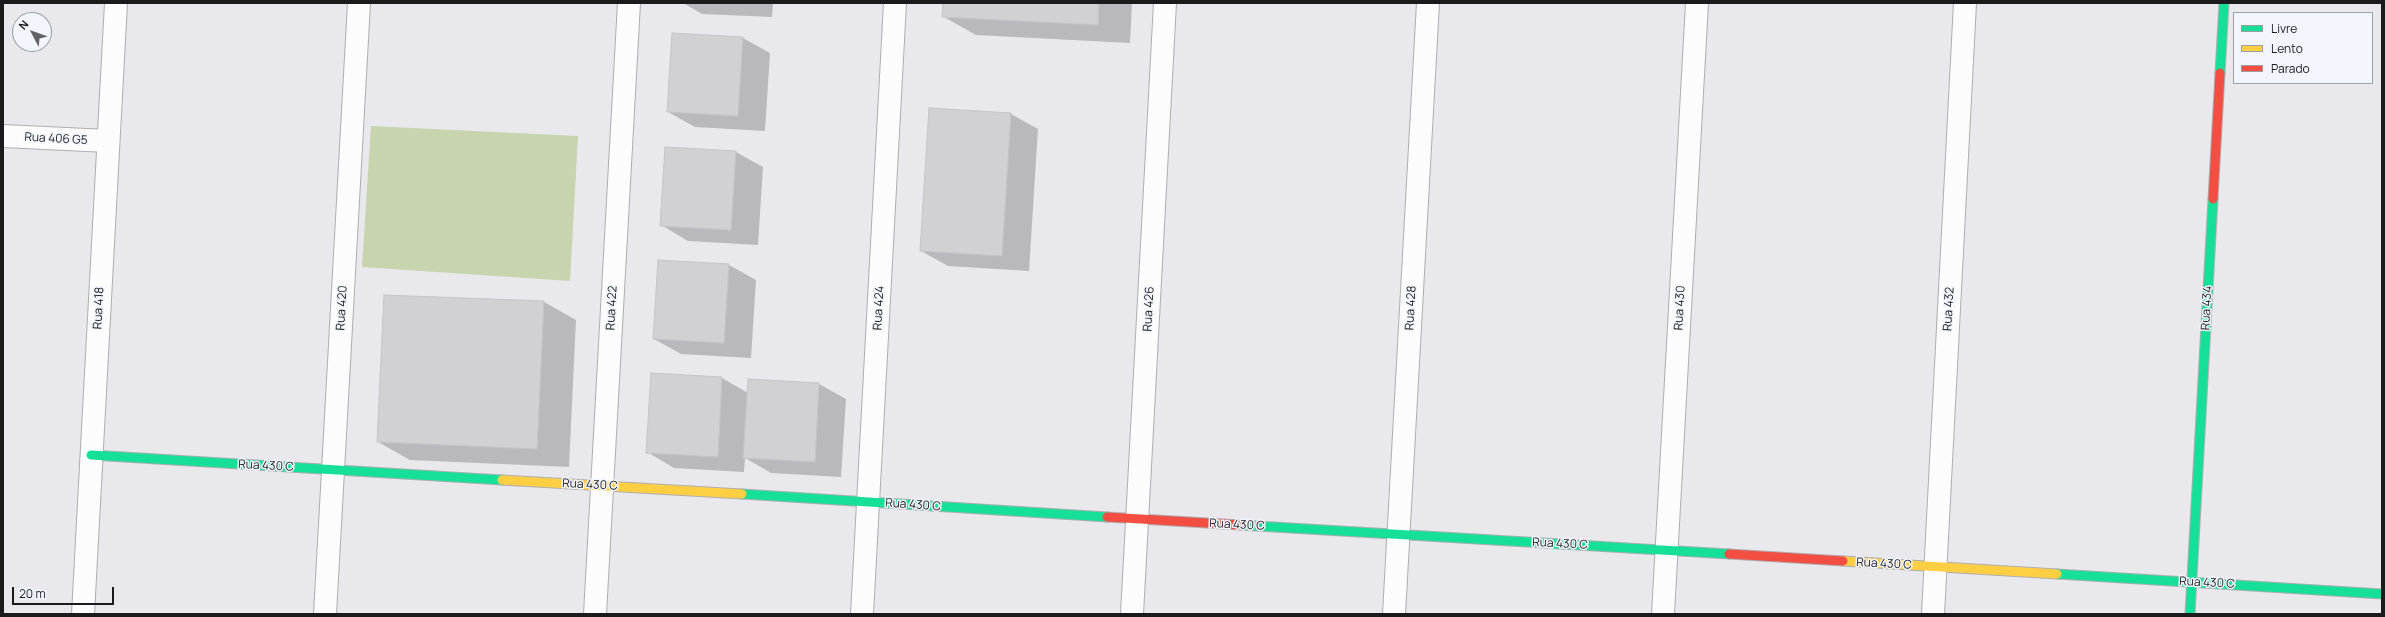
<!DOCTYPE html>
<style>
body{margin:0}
#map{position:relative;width:2385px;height:617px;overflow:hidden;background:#e8e8ed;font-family:Manrope,sans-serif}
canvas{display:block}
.frame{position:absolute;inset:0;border:4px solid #1b1b1e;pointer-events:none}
.legend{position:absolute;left:2233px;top:12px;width:140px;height:72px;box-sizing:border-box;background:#f3f5fc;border:1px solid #9d9ea3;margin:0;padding:5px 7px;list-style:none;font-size:12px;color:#1b1b1e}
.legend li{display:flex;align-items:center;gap:8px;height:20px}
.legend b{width:20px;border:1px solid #9d9ea3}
.north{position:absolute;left:12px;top:12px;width:40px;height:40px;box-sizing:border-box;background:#f3f5fc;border:1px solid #9d9ea3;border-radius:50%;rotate:311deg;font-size:11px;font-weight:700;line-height:16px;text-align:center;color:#1b1b1e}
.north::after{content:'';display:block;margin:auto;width:14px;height:18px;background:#636366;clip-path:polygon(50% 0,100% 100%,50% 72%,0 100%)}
.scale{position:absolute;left:12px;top:587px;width:102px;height:18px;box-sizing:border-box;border:2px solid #1b1b1e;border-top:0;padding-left:5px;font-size:12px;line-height:14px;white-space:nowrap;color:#1b1b1e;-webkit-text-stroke:3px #f3f5fc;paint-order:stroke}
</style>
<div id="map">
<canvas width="2385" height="617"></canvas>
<div class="frame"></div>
<ul class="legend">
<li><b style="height:5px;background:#16e098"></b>Livre</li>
<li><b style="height:5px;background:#ffcf43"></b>Lento</li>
<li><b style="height:5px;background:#f24e42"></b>Parado</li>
</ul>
<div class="north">N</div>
<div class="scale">20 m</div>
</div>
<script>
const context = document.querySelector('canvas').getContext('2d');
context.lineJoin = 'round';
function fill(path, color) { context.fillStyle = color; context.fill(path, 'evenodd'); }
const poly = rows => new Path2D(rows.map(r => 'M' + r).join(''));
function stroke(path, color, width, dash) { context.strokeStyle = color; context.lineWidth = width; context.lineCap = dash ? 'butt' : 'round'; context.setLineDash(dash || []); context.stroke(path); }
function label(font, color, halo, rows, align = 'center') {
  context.font = font + ' Manrope,sans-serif'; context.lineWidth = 3; context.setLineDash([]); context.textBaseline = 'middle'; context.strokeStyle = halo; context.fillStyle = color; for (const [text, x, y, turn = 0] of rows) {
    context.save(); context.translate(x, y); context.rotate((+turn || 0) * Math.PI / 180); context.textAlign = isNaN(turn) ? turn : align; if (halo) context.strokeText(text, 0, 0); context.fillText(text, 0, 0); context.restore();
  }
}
fill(poly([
 [371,126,578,136,570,281,362,267]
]), '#c8d4ae');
fill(poly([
 [683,3,773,3,772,17,702,14],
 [944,3,1132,3,1130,43,976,35,944,17],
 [743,38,770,53,765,131,695,127,668,112],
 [930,109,1011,114,1038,129,1029,271,948,266,921,251],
 [736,152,763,167,758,245,688,241,661,225],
 [729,265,756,280,751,358,681,354,654,339],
 [544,302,576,320,569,467,410,460,378,442],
 [652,375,722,378,748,393,749,380,819,384,846,399,841,477,771,473,745,458,744,472,674,468,647,452]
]), '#0003');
const building = poly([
 [943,3,1099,3,1098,25,942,17,943,3],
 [672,33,743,37,738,116,667,112,672,33],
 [929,108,1011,113,1002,256,920,251,929,108],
 [665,147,736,151,731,230,660,226,665,147],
 [658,260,729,264,724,343,653,339,658,260],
 [384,295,544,301,537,449,377,442,384,295],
 [651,373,722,377,718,457,646,453,651,373],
 [748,379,819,383,815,462,743,458,748,379]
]);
fill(building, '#d1d1d4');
stroke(building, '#c4c4c8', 1);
const street = poly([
 [3,136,108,141],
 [83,614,116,3],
 [325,614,359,3],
 [595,614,629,3],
 [862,614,895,3],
 [1132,614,1165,3],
 [1394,614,1428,3],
 [1663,614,1697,3],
 [1933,614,1965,3]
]);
const fast = poly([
 [2220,73,2224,3],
 [91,455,502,480],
 [742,494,1107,517],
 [1240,525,1729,554],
 [2057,574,2382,594],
 [2190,614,2213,199]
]);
const slow = poly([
 [502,480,742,494],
 [1843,561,2057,574]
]);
const jam = poly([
 [2213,199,2220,73],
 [1107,517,1240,525],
 [1729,554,1843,561]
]);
stroke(street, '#aeaeb2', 24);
stroke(fast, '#aeaeb2', 11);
stroke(slow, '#aeaeb2', 11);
stroke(jam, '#aeaeb2', 11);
stroke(street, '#fcfcfc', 22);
stroke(fast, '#16e098', 9);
stroke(slow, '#ffcf43', 9);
stroke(jam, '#f24e42', 9);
label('12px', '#1b1b1e', '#f3f5fc', [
 ["Rua 406 G5",56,139,3],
 ["Rua 418",99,308,-87],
 ["Rua 420",342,308,-87],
 ["Rua 422",612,308,-87],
 ["Rua 424",879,308,-87],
 ["Rua 428",1411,308,-87],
 ["Rua 430",1680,308,-87],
 ["Rua 434",2207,308,-87],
 ["Rua 426",1149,309,-87],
 ["Rua 432",1949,309,-87],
 ["Rua 430 C",266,466,3],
 ["Rua 430 C",590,485,3],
 ["Rua 430 C",913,505,4],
 ["Rua 430 C",1237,525,3],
 ["Rua 430 C",1560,544,3],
 ["Rua 430 C",1884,564,3],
 ["Rua 430 C",2207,583,3]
]);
</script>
